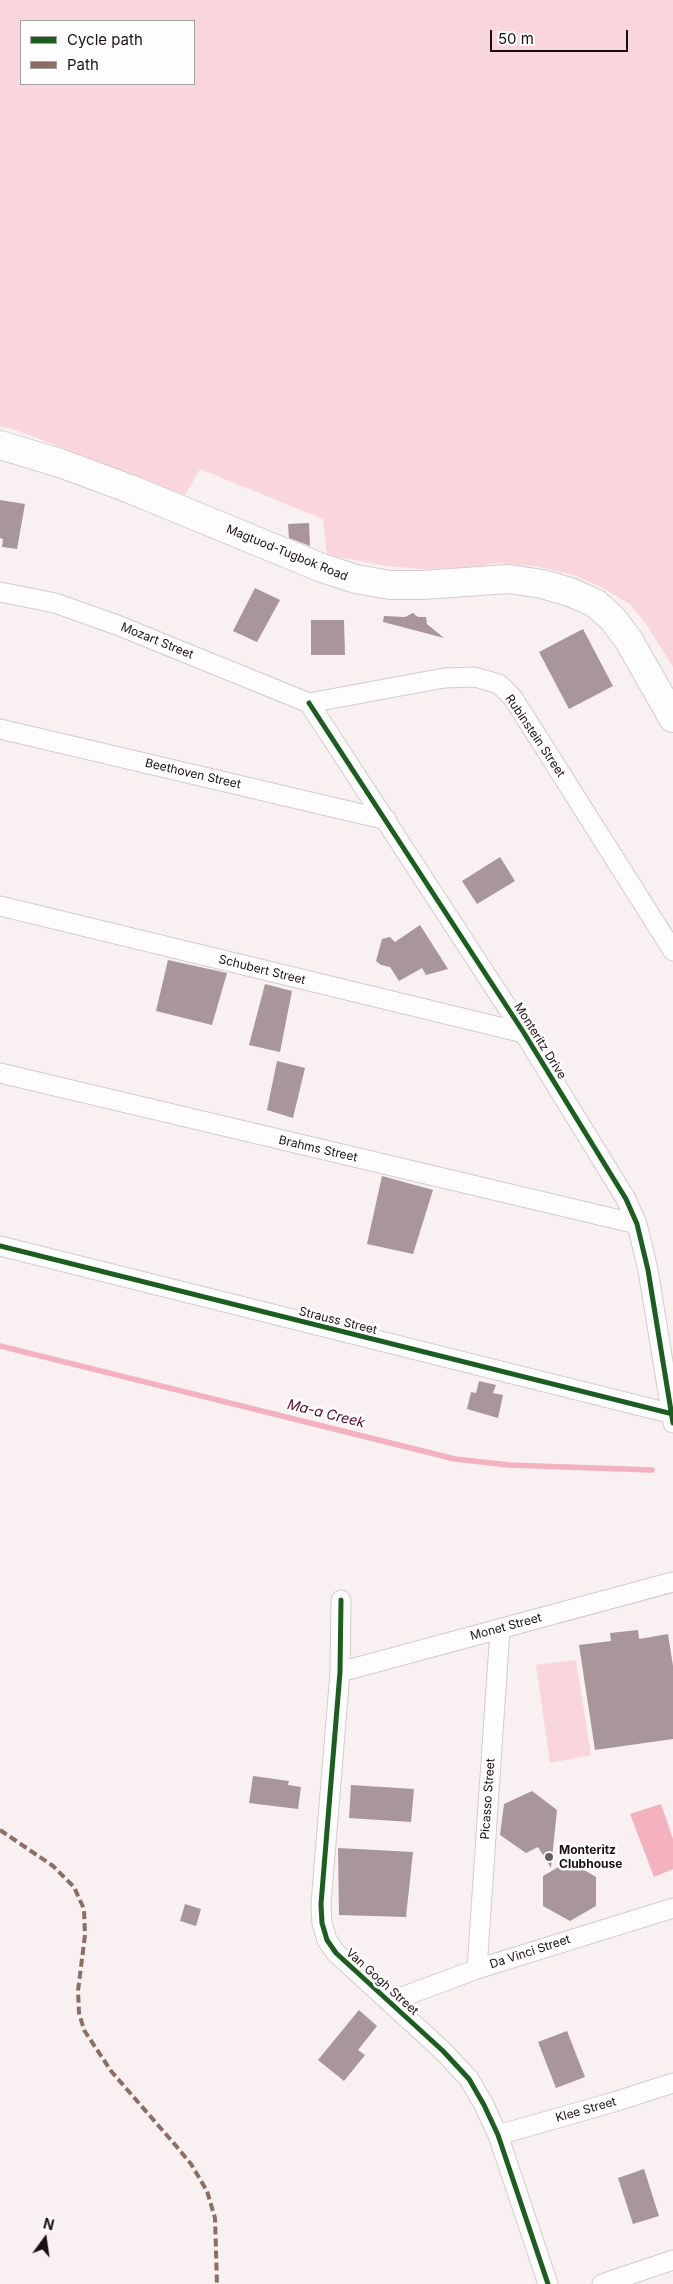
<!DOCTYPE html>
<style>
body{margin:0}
#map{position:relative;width:673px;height:2284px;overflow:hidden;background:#f8f0f1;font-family:Inter,sans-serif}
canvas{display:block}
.legend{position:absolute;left:20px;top:20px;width:175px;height:65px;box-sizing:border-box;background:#fefefe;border:1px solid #a39e9f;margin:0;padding:6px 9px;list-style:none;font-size:15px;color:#1b0f11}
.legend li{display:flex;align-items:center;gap:10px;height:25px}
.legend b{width:25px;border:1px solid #a39e9f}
.north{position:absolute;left:20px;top:2214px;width:50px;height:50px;-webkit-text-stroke:4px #fefefe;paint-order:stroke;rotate:14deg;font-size:14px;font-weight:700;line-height:20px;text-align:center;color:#1b0f11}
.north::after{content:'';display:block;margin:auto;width:18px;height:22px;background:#1b0f11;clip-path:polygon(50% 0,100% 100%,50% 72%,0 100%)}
.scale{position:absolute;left:490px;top:30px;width:138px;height:22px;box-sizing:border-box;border:2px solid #1b0f11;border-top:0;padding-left:6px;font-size:15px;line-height:18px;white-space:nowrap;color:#1b0f11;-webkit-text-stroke:4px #fefefe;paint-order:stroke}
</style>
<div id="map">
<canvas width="673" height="2284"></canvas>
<ul class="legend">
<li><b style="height:6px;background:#1b5e20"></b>Cycle path</li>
<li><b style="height:6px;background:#8d6e63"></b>Path</li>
</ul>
<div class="north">N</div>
<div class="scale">50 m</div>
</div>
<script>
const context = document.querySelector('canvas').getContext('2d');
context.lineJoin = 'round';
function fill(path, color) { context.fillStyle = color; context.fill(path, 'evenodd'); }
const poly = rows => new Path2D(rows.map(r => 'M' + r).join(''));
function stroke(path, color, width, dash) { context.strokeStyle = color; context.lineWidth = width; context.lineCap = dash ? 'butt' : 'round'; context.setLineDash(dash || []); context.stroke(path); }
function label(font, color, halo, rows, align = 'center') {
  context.font = font + ' Inter,sans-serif'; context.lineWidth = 5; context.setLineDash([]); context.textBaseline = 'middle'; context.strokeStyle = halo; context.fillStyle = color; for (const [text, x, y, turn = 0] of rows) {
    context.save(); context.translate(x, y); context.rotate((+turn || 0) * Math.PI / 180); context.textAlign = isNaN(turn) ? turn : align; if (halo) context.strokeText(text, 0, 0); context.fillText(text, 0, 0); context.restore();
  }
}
fill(poly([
 [0,0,673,0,673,667,646,624,630,604,601,587,574,575,539,567,501,563,461,568,421,569,387,566,327,555,323,519,200,469,185,495,16,430,0,426],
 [194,21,194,84,21,84,21,21],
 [576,1660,591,1755,550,1763,536,1665]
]), '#f8d6db');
fill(poly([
 [661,1804,673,1839,673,1869,654,1877,630,1814]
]), '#f4b2bf');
stroke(poly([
 [0,1346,455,1459,509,1465,652,1470]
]), '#f4b2bf', 5.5);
fill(poly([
 [0,500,25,504,17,549,2,547,3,539,0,538],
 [309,523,310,546,289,538,288,524],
 [255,588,280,600,257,642,233,631],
 [413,613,418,617,426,617,427,624,444,638,383,622,384,616,405,617],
 [311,620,344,620,345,655,311,655],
 [583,629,613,686,569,709,539,652],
 [500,857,515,881,477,904,462,881],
 [420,925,448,969,426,975,422,968,399,981,390,967,381,965,376,961,382,939,390,937,395,942],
 [168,960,227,973,212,1025,156,1011],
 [265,984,292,991,280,1052,249,1045],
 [277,1061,305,1068,293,1118,267,1110],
 [382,1176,433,1190,413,1254,367,1244],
 [479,1381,496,1385,493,1393,503,1395,498,1418,467,1409,471,1392,476,1393],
 [638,1630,639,1639,668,1634,673,1666,673,1739,595,1750,579,1645,611,1641,610,1633],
 [253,1776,289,1781,288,1785,301,1787,298,1809,249,1803],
 [351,1785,414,1789,411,1822,349,1818],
 [532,1791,557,1810,551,1868,538,1847,526,1853,500,1835,504,1804],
 [338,1848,413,1852,406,1917,339,1915],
 [569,1861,596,1877,596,1906,570,1921,543,1906,543,1876],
 [185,1904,201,1909,196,1926,180,1921],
 [359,2010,377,2026,358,2050,365,2055,344,2081,318,2060],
 [567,2031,585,2077,556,2088,538,2042],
 [644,2169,659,2216,633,2224,618,2178]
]), '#a9969a');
const minor = poly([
 [0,592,55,603,117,625,309,703],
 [309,703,524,1033,626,1199,637,1224,648,1270,673,1423],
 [309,703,444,678,475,677,499,684,513,698,673,951],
 [0,729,387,820],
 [0,906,524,1033],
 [0,1073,637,1224],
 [0,1246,673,1414],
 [341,1600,340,1672,321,1904,322,1923,327,1940,336,1953,443,2051,469,2079,484,2105,498,2135,548,2284],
 [340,1672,673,1582],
 [477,1969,500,1629],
 [389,2002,477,1969,673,1908],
 [498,2135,614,2102,673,2083],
 [602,2284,673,2260]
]);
const secondary = poly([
 [0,445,60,463,130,489,322,568,356,579,390,585,422,585,509,579,542,584,570,592,595,603,612,618,628,639,673,718]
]);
stroke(minor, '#d5cbcc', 21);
stroke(secondary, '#d5cbcc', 30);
stroke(minor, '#fefdfd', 19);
stroke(secondary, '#fefdfd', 28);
stroke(poly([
 [0,1830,53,1866,74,1887,84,1909,85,1935,78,1991,79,2013,84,2030,111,2071,177,2147,191,2164,207,2191,215,2218,217,2284]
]), '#8d6e63', 4, [8, 4]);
stroke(poly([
 [309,703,524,1033,626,1199,637,1224,648,1270,673,1423],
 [0,1246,673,1414],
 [341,1600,340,1672,321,1904,322,1923,327,1940,336,1953,443,2051,469,2079,484,2105,498,2135,548,2284]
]), '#1b5e20', 5);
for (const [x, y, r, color] of [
 [549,1857,5,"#685e5f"]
]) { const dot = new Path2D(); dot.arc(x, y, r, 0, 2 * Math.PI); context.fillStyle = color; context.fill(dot); stroke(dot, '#fefefe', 2); }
label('12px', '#1b0f11', '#fefefe', [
 ["Magtuod-Tugbok Road",287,553,22],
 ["Mozart Street",157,641,22],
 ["Rubinstein Street",535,736,56],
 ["Beethoven Street",193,774,13],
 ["Schubert Street",262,970,14],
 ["Monteritz Drive",540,1041,58],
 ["Brahms Street",318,1149,13],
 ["Strauss Street",338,1321,14],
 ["Monet Street",506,1627,-15],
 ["Picasso Street",488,1799,-86],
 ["Da Vinci Street",530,1952,-18],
 ["Van Gogh Street",382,1982,42],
 ["Klee Street",586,2110,-16]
]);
label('bold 12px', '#1b0f11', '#fefefe', [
 ["Monteritz",559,1850],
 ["Clubhouse",559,1864]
], 'left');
label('italic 14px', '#590924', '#fefefe', [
 ["Ma-a Creek",326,1414,14]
]);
</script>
